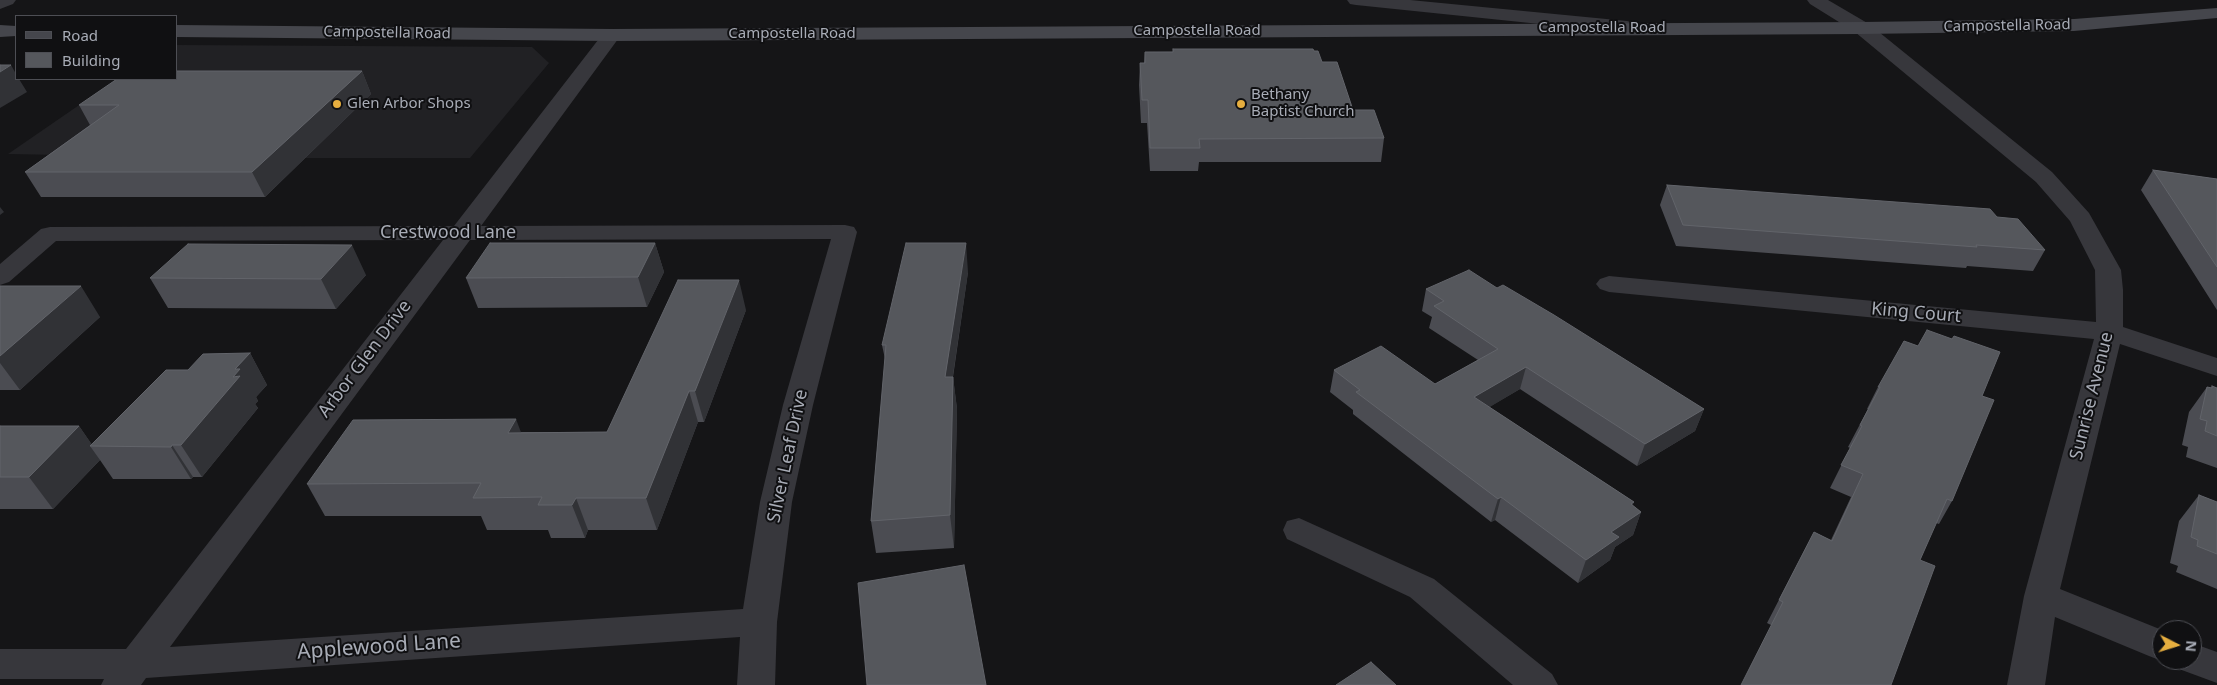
<!DOCTYPE html>
<style>
body{margin:0}
#map{position:relative;width:2217px;height:685px;overflow:hidden;background:#151517;font-family:"Noto Sans",sans-serif}
canvas{display:block}
.legend{position:absolute;left:15px;top:15px;width:162px;height:65px;box-sizing:border-box;background:#101012;border:1px solid #4d4e54;margin:0;padding:6px 9px;list-style:none;font-size:15px;color:#a8acb6}
.legend li{display:flex;align-items:center;gap:10px;height:25px}
.legend b{width:25px;border:1px solid #4d4e54}
.north{position:absolute;left:2152px;top:620px;width:50px;height:50px;box-sizing:border-box;background:#101012;border:1px solid #4d4e54;border-radius:50%;rotate:95deg;font-size:14px;font-weight:700;line-height:20px;text-align:center;color:#a8acb6}
.north::after{content:'';display:block;margin:auto;width:18px;height:22px;background:#e6ae3f;clip-path:polygon(50% 0,100% 100%,50% 72%,0 100%)}
</style>
<div id="map">
<canvas width="2217" height="685"></canvas>
<ul class="legend">
<li><b style="height:6px;background:#45464c"></b>Road</li>
<li><b style="height:14px;background:#55575c"></b>Building</li>
</ul>
<div class="north">N</div>
</div>
<script>
const context = document.querySelector('canvas').getContext('2d');
context.lineJoin = 'round';
function fill(path, color) { context.fillStyle = color; context.fill(path, 'evenodd'); }
const poly = rows => new Path2D(rows.map(r => 'M' + r).join(''));
function stroke(path, color, width, dash) { context.strokeStyle = color; context.lineWidth = width; context.lineCap = dash ? 'butt' : 'round'; context.setLineDash(dash || []); context.stroke(path); }
function label(font, color, halo, rows, align = 'center') {
  context.font = font + ' "Noto Sans",sans-serif'; context.lineWidth = 4; context.setLineDash([]); context.textBaseline = 'middle'; context.strokeStyle = halo; context.fillStyle = color; for (const [text, x, y, turn = 0] of rows) {
    context.save(); context.translate(x, y); context.rotate((+turn || 0) * Math.PI / 180); context.textAlign = isNaN(turn) ? turn : align; if (halo) context.strokeText(text, 0, 0); context.fillText(text, 0, 0); context.restore();
  }
}
fill(poly([
 [176,45,532,47,549,63,470,158,227,158,8,154,117,79,176,79]
]), '#212124');
fill(poly([
 [0,0,16,0,13,4,0,9,0,0],
 [1347,0,1410,0,1627,21,1634,23,1636,27,1634,31,1627,33,1356,5,1350,4,1347,0],
 [1807,0,1828,0,1869,24,2052,172,2089,213,2121,270,2123,290,2123,327,2217,358,2217,376,2120,344,2060,589,2162,630,2162,660,2164,660,2162,661,2149,656,2055,617,2045,685,2007,685,2024,596,2094,339,1609,292,1600,289,1596,284,1600,279,1609,276,2096,322,2095,270,2070,221,2036,182,1855,32,1810,4,1807,0],
 [612,29,619,31,621,35,481,226,845,225,854,227,857,232,813,405,792,502,777,622,775,685,737,685,740,637,146,678,141,685,101,685,104,679,0,679,0,649,126,649,443,240,56,241,9,282,0,285,0,264,41,229,50,227,454,226,605,31,612,29],
 [831,239,783,405,760,502,743,609,170,647,470,240,831,239],
 [1299,518,1434,579,1552,674,1558,685,1513,685,1410,597,1287,539,1283,530,1287,521,1299,518],
 [2192,643,2217,652,2217,683,2179,669,2175,660,2192,660,2192,643]
]), '#37373c');
fill(poly([
 [2217,8,2217,18,2074,31,1862,34,612,41,176,37,176,25,612,29,1862,22,2074,19,2217,8],
 [0,25,16,26,16,36,0,37,0,25]
]), '#45464c');
fill(poly([
 [1314,51,1353,110,1384,138,1381,162,1199,162,1198,171,1150,171,1147,123,1141,123,1139,85,1140,63,1144,63,1145,52],
 [362,71,371,94,265,197,41,197,25,172,90,125,79,105],
 [2153,170,2217,179,2217,310,2141,190],
 [1667,185,1997,217,2045,250,2033,271,1967,266,1966,268,1676,246,1660,205],
 [655,243,664,272,647,307,478,308,466,278],
 [968,272,953,377,957,409,954,548,876,553,871,521,885,359,882,345],
 [366,275,336,309,168,308,150,278],
 [0,287,100,317,20,390,0,390],
 [1497,288,1704,409,1695,431,1637,466,1520,389,1489,407,1634,502,1632,505,1641,512,1633,535,1615,547,1610,560,1578,583,1495,520,1491,522,1353,414,1353,410,1330,392,1334,370,1435,384,1478,360,1429,328,1432,317,1422,311,1426,289],
 [746,310,704,422,698,422,657,530,588,530,585,538,551,538,548,530,487,530,481,516,325,516,307,484,521,432,607,432],
 [250,353,267,385,256,397,258,401,255,404,258,408,202,477,193,477,191,479,113,479,100,460,53,509,0,509,0,426,79,426,92,445,188,370],
 [2212,386,2217,388,2217,468,2186,457,2188,447,2182,445,2189,412,2207,387,2211,388],
 [1878,387,1982,396,1952,501,1939,524,1936,523,1771,625,1767,623,1814,532,1831,540,1851,497,1830,488,1850,448,1848,447,1868,409,1867,409],
 [2199,495,2217,502,2217,589,2176,572,2178,566,2170,563,2179,521]
]), '#4b4c52');
fill(poly([
 [11,65,16,74,16,79,19,79,27,92,0,108,0,72],
 [362,71,371,94,265,197,252,172],
 [0,207,4,212,0,215],
 [655,243,664,272,647,307,638,277],
 [966,243,968,272,948,409,945,377],
 [352,245,366,275,336,309,321,279],
 [739,280,746,310,704,422,695,391],
 [81,286,100,317,20,390,0,363,0,356],
 [250,353,267,385,256,397,258,401,255,404,258,408,202,477,181,445,233,377,235,369],
 [1526,367,1520,389,1468,420,1474,397],
 [953,377,957,409,954,548,950,515],
 [689,391,698,422,657,530,646,498],
 [1704,409,1695,431,1637,466,1645,444],
 [516,419,528,451,508,433],
 [79,426,93,446,90,446,100,460,53,509,29,477],
 [172,445,193,477,191,479,171,447],
 [1501,497,1495,520,1491,522,1498,499],
 [576,498,588,530,585,538,572,505],
 [1634,502,1626,522,1641,512,1633,535,1615,547,1610,560,1578,583,1586,560,1611,532,1631,504]
]), '#313236');
const building = poly([
 [1173,49,1313,49,1314,51,1318,51,1322,62,1337,62,1353,110,1374,110,1384,138,1199,139,1200,148,1150,148,1148,100,1142,100,1140,63,1145,63,1145,52,1173,52,1173,49],
 [0,65,11,65,0,72,0,65],
 [176,71,362,71,252,172,25,172,119,105,79,105,117,79,176,79,176,71],
 [2153,170,2217,179,2217,267,2153,170],
 [1667,185,1990,209,1997,217,2018,219,2045,250,1976,245,1977,247,1683,225,1667,185],
 [490,243,655,243,638,277,466,278,490,243],
 [906,243,966,243,945,377,953,377,950,515,871,521,886,345,882,345,906,243],
 [188,244,352,245,321,279,150,278,188,244],
 [1469,270,1497,288,1503,285,1554,315,1704,409,1645,444,1526,367,1474,397,1634,502,1631,504,1641,512,1611,532,1619,537,1586,560,1501,497,1498,499,1356,392,1360,390,1334,370,1381,346,1435,384,1498,349,1434,306,1444,301,1426,289,1469,270],
 [678,280,739,280,695,391,689,391,646,498,576,498,572,505,538,505,542,497,473,498,481,483,307,484,353,420,516,419,508,433,607,432,678,280],
 [0,286,81,286,0,356,0,286],
 [1927,330,1952,339,1954,336,2000,352,1982,396,1994,400,1952,501,1947,499,1920,560,1935,566,1891,685,1741,685,1783,602,1779,600,1814,532,1832,541,1863,474,1841,465,1862,426,1860,425,1880,387,1878,387,1904,341,1918,346,1927,330],
 [250,353,235,369,240,369,233,377,240,376,181,445,172,445,171,447,90,446,166,370,188,370,203,354,250,353],
 [2212,386,2217,388,2217,436,2205,431,2207,421,2200,419,2207,387,2212,388,2212,386],
 [0,426,79,426,29,477,0,477,0,426],
 [2199,495,2217,502,2217,554,2197,546,2198,540,2191,537,2199,495],
 [964,565,986,685,867,685,858,583,964,565],
 [1371,662,1396,685,1336,685,1371,662]
]);
fill(building, '#55575c');
stroke(building, '#62646a', 1);
for (const [x, y, r, color] of [
 [337,104,5,"#e6ae3f"],
 [1241,104,5,"#e6ae3f"]
]) { const dot = new Path2D(); dot.arc(x, y, r, 0, 2 * Math.PI); context.fillStyle = color; context.fill(dot); stroke(dot, '#101012', 2); }
label('15px', '#a8acb6', '#101012', [
 ["Campostella Road",2007,26,-1],
 ["Campostella Road",1602,28],
 ["Campostella Road",1197,31],
 ["Campostella Road",387,33,1],
 ["Campostella Road",792,34]
]);
label('15px', '#a8acb6', '#101012', [
 ["Bethany",1251,95],
 ["Baptist Church",1251,112],
 ["Glen Arbor Shops",347,104]
], 'left');
label('18px', '#a8acb6', '#101012', [
 ["Crestwood Lane",448,233],
 ["King Court",1916,313,5],
 ["Arbor Glen Drive",365,359,-53],
 ["Sunrise Avenue",2092,396,-76],
 ["Silver Leaf Drive",788,456,-78]
]);
label('21px', '#a8acb6', '#101012', [
 ["Applewood Lane",379,647,-4]
]);
</script>
